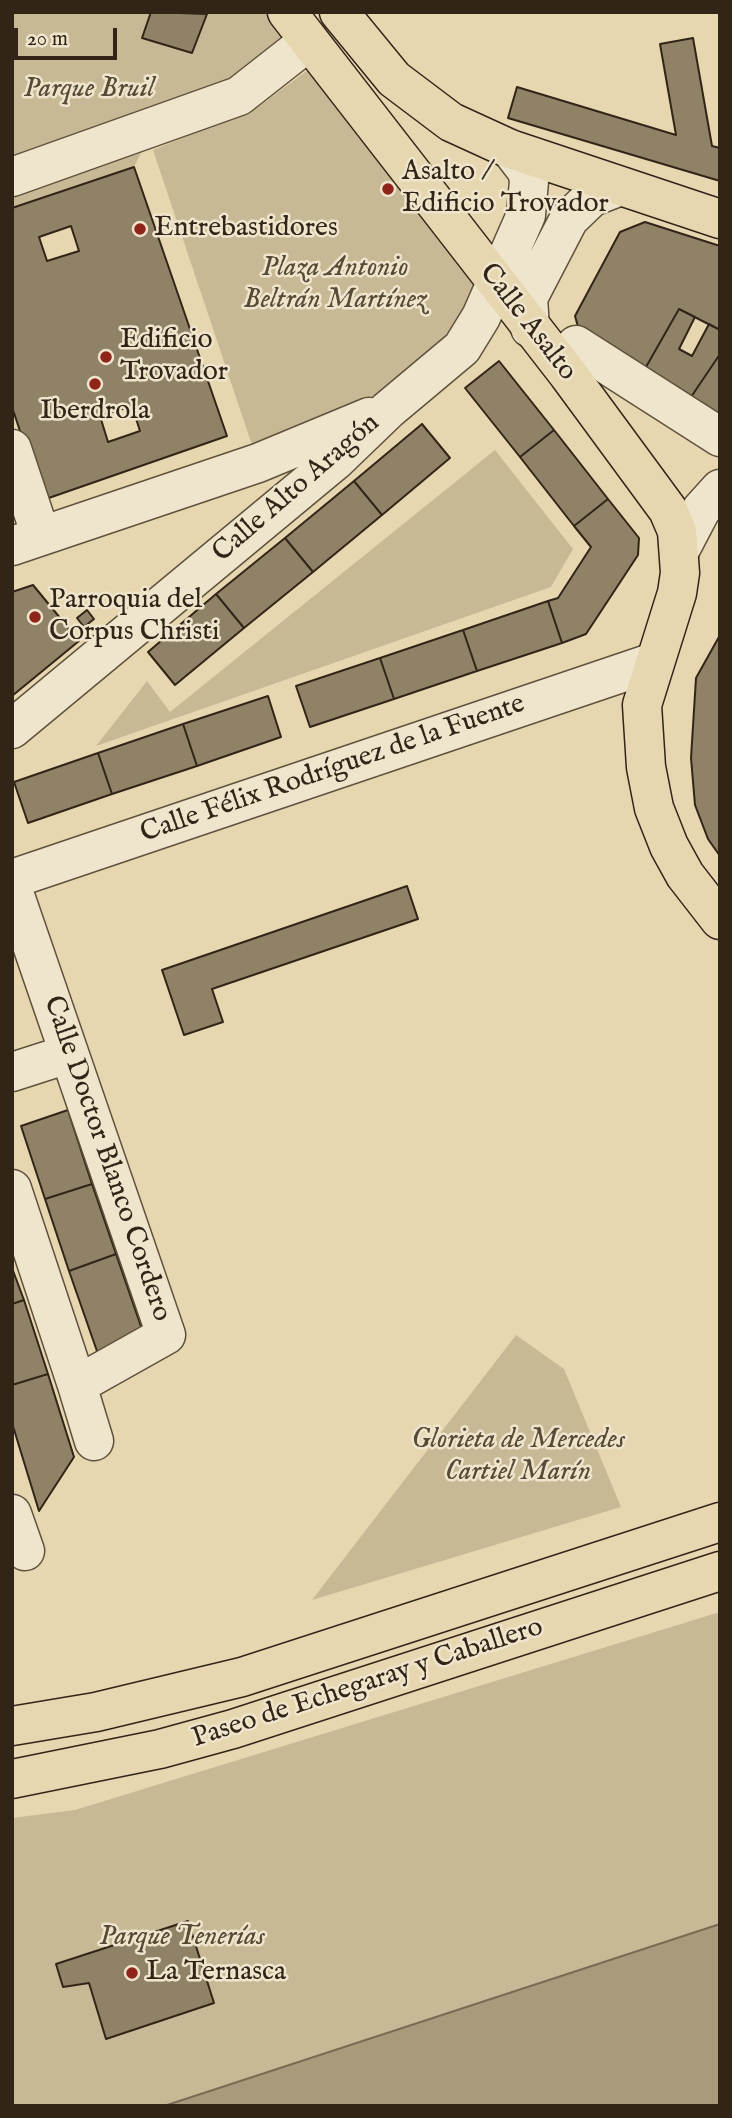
<!DOCTYPE html>
<meta charset="utf-8">
<style>
body{margin:0}
#map{position:relative;width:732px;height:2118px;overflow:hidden;background:#e7d7b0;font-family:"IM FELL English",serif}
canvas{display:block}
.frame{position:absolute;inset:0;border:14px solid #322517;pointer-events:none}
.scale{position:absolute;left:14px;top:28px;width:103px;height:32px;box-sizing:border-box;border:4px solid #322517;border-top:0;padding-left:9px;font-size:21px;line-height:24px;white-space:nowrap;color:#322517;-webkit-text-stroke:5px #efe5cc;paint-order:stroke}
</style>
<div id="map">
<canvas width="732" height="2118"></canvas>
<div class="frame"></div>
<div class="scale">20 m</div>
</div>
<script>
const context = document.querySelector('canvas').getContext('2d');
context.lineJoin = 'round';
function fill(path, color) { context.fillStyle = color; context.fill(path, 'evenodd'); }
const poly = rows => new Path2D(rows.map(r => 'M' + r).join(''));
function stroke(path, color, width, dash) { context.strokeStyle = color; context.lineWidth = width; context.lineCap = dash ? 'butt' : 'round'; context.setLineDash(dash || []); context.stroke(path); }
function label(font, color, halo, rows, align = 'center') {
  context.font = font + ' "IM FELL English",serif'; context.lineWidth = 5; context.setLineDash([]); context.textBaseline = 'middle'; context.strokeStyle = halo; context.fillStyle = color; for (const [text, x, y, turn = 0] of rows) {
    context.save(); context.translate(x, y); context.rotate((+turn || 0) * Math.PI / 180); context.textAlign = isNaN(turn) ? turn : align; if (halo) context.strokeText(text, 0, 0); context.fillText(text, 0, 0); context.restore();
  }
}
fill(poly([
 [12,12,268,12,307,61,144,147,134,167,12,208],
 [324,58,496,285,462,348,258,463,153,150,258,107],
 [495,450,573,549,551,587,96,746,147,681,170,712],
 [516,1335,564,1369,621,1507,312,1600],
 [720,1612,720,1924,164,2106,12,2106,12,1818,75,1810]
]), '#c8b996');
const water = poly([
 [720,1924,720,2106,164,2106,720,1924]
]);
fill(water, '#a99a7c');
stroke(water, '#796b54', 2);
const building = poly([
 [151,12,207,14,192,53,142,38,151,12],
 [693,38,712,146,720,148,720,181,508,118,517,87,676,135,660,44,693,38],
 [134,167,227,436,43,500,12,407,12,208,134,167],
 [71,226,79,251,47,261,39,237,71,226],
 [132,406,140,431,108,442,100,416,132,406],
 [645,222,720,246,720,330,679,309,642,374,582,341,575,316,620,232,645,222],
 [679,309,695,317,679,349,692,356,709,324,720,330,720,354,689,400,642,374,679,309],
 [720,354,720,417,689,400,720,354],
 [499,361,554,430,520,457,465,388,499,361],
 [422,424,450,458,382,515,354,481,422,424],
 [554,430,608,499,574,526,520,457,554,430],
 [354,481,382,515,313,572,285,538,354,481],
 [608,499,639,538,638,555,586,634,562,643,548,601,558,598,591,547,574,526,608,499],
 [285,538,313,572,244,628,216,594,285,538],
 [33,585,79,641,12,696,12,592,33,585],
 [216,594,244,628,175,685,148,652,216,594],
 [548,601,562,643,477,671,463,630,548,601],
 [87,610,94,619,84,627,77,618,87,610],
 [463,630,477,671,394,699,380,658,463,630],
 [720,635,720,856,708,839,695,805,691,758,696,678,720,635],
 [380,658,394,699,310,727,296,686,380,658],
 [268,696,281,737,197,766,183,724,268,696],
 [183,724,197,766,112,794,98,753,183,724],
 [98,753,112,794,28,823,14,782,98,753],
 [407,886,418,919,212,989,223,1022,184,1035,162,970,407,886],
 [68,1110,92,1184,45,1199,21,1126,68,1110],
 [92,1184,116,1254,69,1271,45,1199,92,1184],
 [116,1254,145,1338,98,1354,69,1271,116,1254],
 [12,1268,24,1300,12,1304,12,1268],
 [24,1300,48,1374,12,1385,12,1304,24,1300],
 [48,1374,74,1457,39,1511,12,1423,12,1385,48,1374],
 [188,1921,214,2003,106,2039,89,1983,63,1987,56,1964,188,1921]
]);
fill(building, '#908267');
stroke(building, '#322517', 2);
const minor = poly([
 [12,177,239,96,309,41],
 [530,328,528,298,569,219,592,197,618,187],
 [576,345,720,437],
 [12,449,41,536],
 [12,546,258,463,369,417],
 [679,552,701,510,720,489],
 [12,729,335,461,388,410,462,348,481,317,526,215,529,181,527,171,510,149],
 [12,879,654,662],
 [12,887,166,1335,77,1385,12,1189],
 [12,1072,68,1054],
 [77,1385,94,1441],
 [12,1514,25,1551]
]);
const major = poly([
 [287,12,568,374,668,510,677,531,680,573,677,593,642,705,646,767,654,808,669,846,685,875,720,920],
 [339,12,394,79,451,122,510,149,720,219],
 [12,1726,96,1712,242,1677,720,1522],
 [12,1779,160,1749,233,1729,720,1571]
]);
stroke(minor, '#5f523d', 41);
stroke(major, '#322517', 41);
stroke(minor, '#efe5cc', 38);
stroke(major, '#e7d7b0', 38);
for (const [x, y, r, color] of [
 [388,189,7,"#8f2418"],
 [140,229,7,"#8f2418"],
 [106,357,7,"#8f2418"],
 [95,384,7,"#8f2418"],
 [35,617,7,"#8f2418"],
 [132,1973,7,"#8f2418"]
]) { const dot = new Path2D(); dot.arc(x, y, r, 0, 2 * Math.PI); context.fillStyle = color; context.fill(dot); stroke(dot, '#efe5cc', 2.5); }
label('italic 28px', '#584a37', '#efe5cc', [
 ["Parque Bruil",89,90],
 ["Plaza Antonio",335,269],
 ["Beltrán Martínez",335,301],
 ["Glorieta de Mercedes",518,1441],
 ["Cartiel Marín",518,1473],
 ["Parque Tenerías",182,1938]
]);
label('28px', '#322517', '#efe5cc', [
 ["Asalto /",402,173],
 ["Edificio Trovador",402,205],
 ["Entrebastidores",154,229],
 ["Edificio",120,341],
 ["Trovador",120,373],
 ["Iberdrola",95,412,"center"],
 ["Parroquia del",49,601],
 ["Corpus Christi",49,633],
 ["La Ternasca",146,1973]
], 'left');
label('28px', '#322517', '#efe5cc', [
 ["Calle Asalto",527,323,52],
 ["Calle Alto Aragón",297,489,-41],
 ["Calle Félix Rodríguez de la Fuente",333,770,-19],
 ["Calle Doctor Blanco Cordero",106,1159,71],
 ["Paseo de Echegaray y Caballero",368,1684,-18]
]);
</script>
